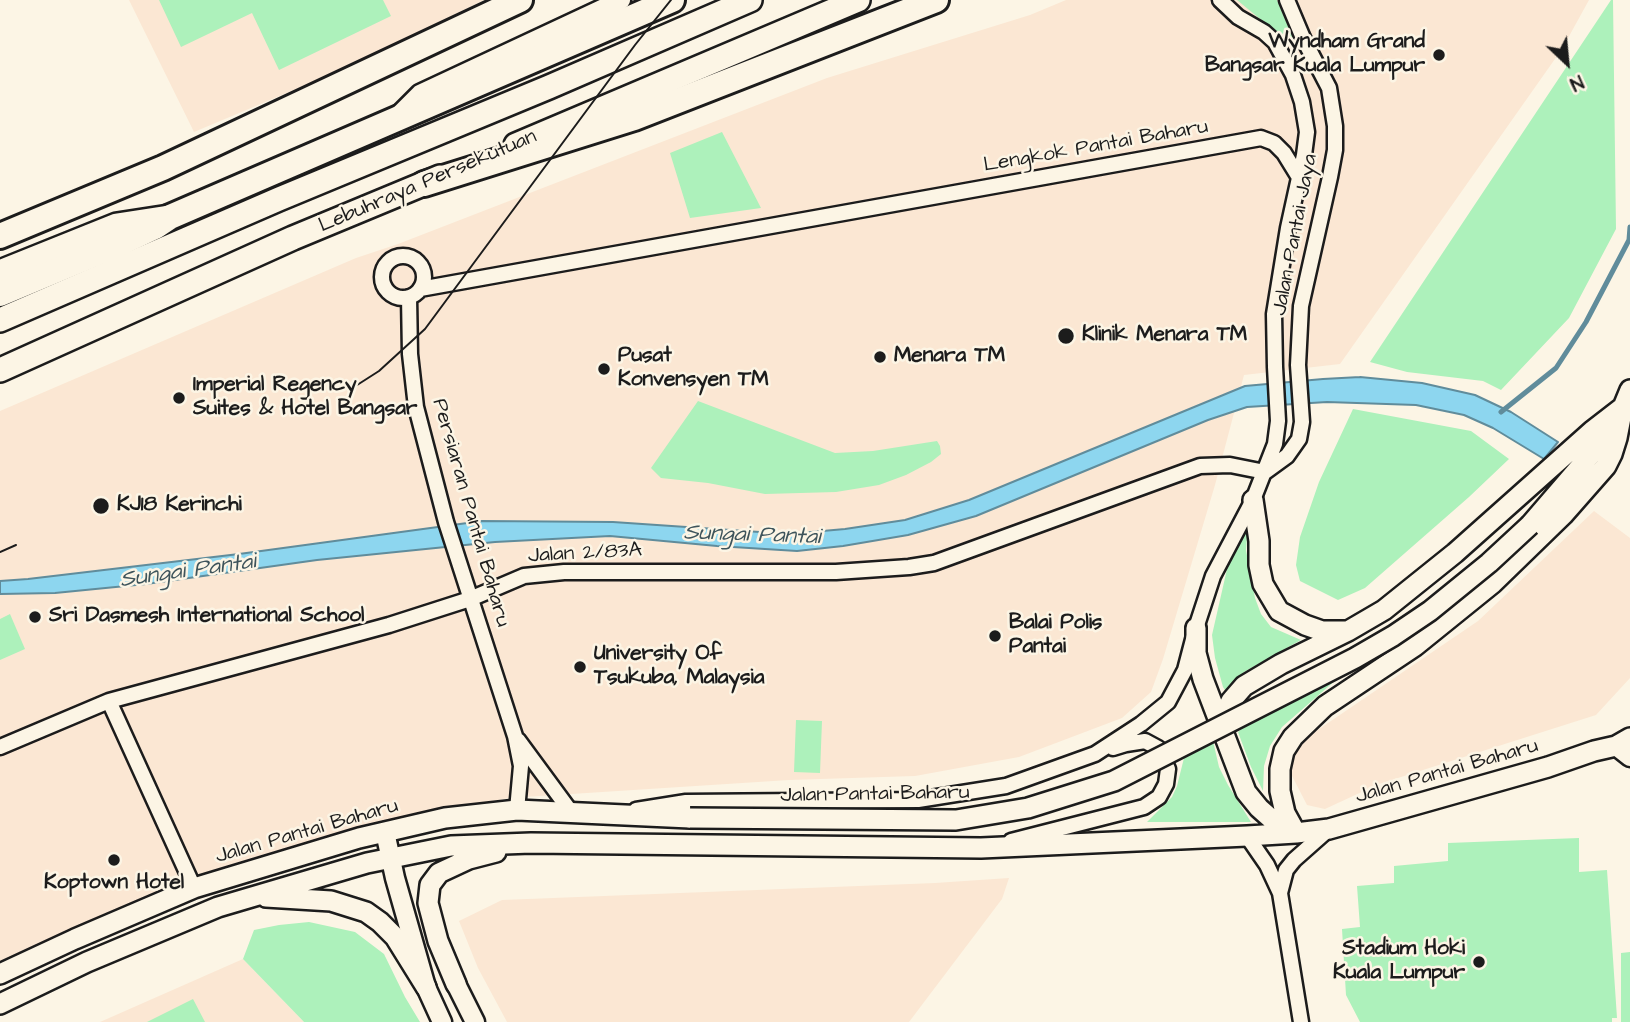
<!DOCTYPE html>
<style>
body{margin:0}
#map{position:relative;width:1630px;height:1022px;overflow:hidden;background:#fcf5e5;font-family:"Architects Daughter",sans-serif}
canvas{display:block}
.north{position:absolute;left:1532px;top:28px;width:70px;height:70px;-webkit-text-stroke:5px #fcf5e5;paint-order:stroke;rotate:154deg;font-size:19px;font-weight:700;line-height:28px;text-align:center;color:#1c1c1c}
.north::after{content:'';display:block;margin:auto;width:24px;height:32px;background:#1c1c1c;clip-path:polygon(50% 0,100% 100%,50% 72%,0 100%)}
</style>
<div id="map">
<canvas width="1630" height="1022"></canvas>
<div class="north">N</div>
</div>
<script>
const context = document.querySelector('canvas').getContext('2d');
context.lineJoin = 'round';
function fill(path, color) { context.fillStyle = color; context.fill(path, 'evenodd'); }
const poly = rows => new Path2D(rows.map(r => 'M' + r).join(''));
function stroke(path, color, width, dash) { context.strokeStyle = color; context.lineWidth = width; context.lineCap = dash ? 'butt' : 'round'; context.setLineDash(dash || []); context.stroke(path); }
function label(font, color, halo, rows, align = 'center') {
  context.font = font + ' "Architects Daughter",sans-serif'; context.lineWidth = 5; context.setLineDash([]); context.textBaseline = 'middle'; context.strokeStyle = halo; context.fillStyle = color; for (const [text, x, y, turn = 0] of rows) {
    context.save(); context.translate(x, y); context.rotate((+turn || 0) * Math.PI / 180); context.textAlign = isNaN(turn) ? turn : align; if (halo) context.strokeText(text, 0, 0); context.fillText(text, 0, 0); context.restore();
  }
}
fill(poly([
 [129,0,484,0,339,71,194,132],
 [1066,0,1589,0,1562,49,1340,364,1244,375,1215,485,1163,659,1151,692,1122,718,1019,757,915,776,789,780,509,798,361,826,232,864,119,913,0,970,0,411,356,258,398,244,827,78,1030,15],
 [1594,511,1630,538,1630,678,1596,715,1379,784,1325,809,1307,805,1289,770,1300,742,1478,621],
 [1009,878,1002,899,909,1022,507,1022,478,968,459,921,502,900,935,883],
 [243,959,304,1022,100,1022]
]), '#fbe7d3');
fill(poly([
 [159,0,383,0,391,16,279,70,252,13,181,47],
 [1237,0,1277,0,1295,43,1271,28],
 [1611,0,1613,0,1616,229,1569,318,1501,390,1483,381,1407,372,1370,362],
 [722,132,761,208,690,218,670,153],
 [698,401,835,453,873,451,937,441,940,446,941,454,931,462,906,475,879,485,836,492,765,494,708,483,661,478,651,468],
 [1353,409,1471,431,1509,459,1469,497,1365,588,1338,600,1300,581,1296,565,1300,537,1319,482],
 [1248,525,1246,550,1255,598,1261,614,1271,627,1301,640,1244,672,1227,693,1223,687,1215,658,1212,635,1230,556],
 [10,614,25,649,0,660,0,619],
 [1337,679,1282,727,1270,746,1264,766,1263,791,1251,767,1238,732,1249,722],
 [796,720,822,721,820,773,794,772],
 [1213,741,1219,767,1228,785,1251,822,1147,822,1172,797,1177,786,1184,758],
 [1579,838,1579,872,1607,870,1617,1018,1612,1018,1612,1022,1360,1022,1346,995,1342,929,1360,927,1357,886,1394,883,1394,866,1448,861,1448,843],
 [309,922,355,932,384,954,405,997,420,1022,304,1022,243,959,254,930,279,925],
 [1630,952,1630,1022,1621,1022,1621,953],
 [193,999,205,1022,147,1022]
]), '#adf1bb');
const water = poly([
 [1360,377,1422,383,1475,395,1511,412,1558,442,1544,459,1493,428,1464,415,1416,405,1327,402,1247,407,1208,420,976,516,908,535,843,546,797,551,717,546,610,536,495,542,317,560,146,584,55,593,0,594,0,581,28,579,239,554,482,521,613,522,789,534,845,529,905,520,969,500,1245,386,1323,379,1360,377]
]);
fill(water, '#8dd6ef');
stroke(water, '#608c9b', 2);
stroke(poly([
 [1501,412,1556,368,1586,322,1629,240,1630,227]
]), '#608c9b', 5);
const minor = poly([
 '382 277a21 21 0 1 1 42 0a21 21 0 1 1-42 0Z',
 [420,289,1261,138,1274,143,1284,153,1300,179],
 [409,297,410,354,416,407,446,522,515,736,521,766,517,810],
 [1265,472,1287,456,1299,439,1302,422,1298,365,1301,306,1330,177,1335,150,1335,126,1329,88,1303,38,1287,0],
 [109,701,194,888],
 [518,740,571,812],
 [0,747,109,701,389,625,470,599,524,576,564,572,836,572,909,567,934,563,1200,466,1230,465,1265,472],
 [636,810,686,802,918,800,1006,786,1095,754,1141,724,1168,702,1185,670,1196,628,1213,576,1253,500,1275,444,1278,421,1275,367,1274,314,1288,228,1304,155,1307,132,1302,102,1293,75,1275,42,1264,32,1238,17,1220,0],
 [1247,836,1267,865,1280,893,1301,1022],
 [1011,841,1144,807,1159,797,1166,784,1168,769,1158,748,1145,741,1126,744,1113,748],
 [1280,893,1286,870,1294,860,1329,829]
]);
const tertiary = poly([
 [400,114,420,94,621,0],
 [1616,746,1630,757],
 [385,832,395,878,426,987,442,1022],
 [456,984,475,1022]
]);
const secondary = poly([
 [1253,500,1259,541,1259,565,1263,584,1279,611,1305,625,1322,631,1346,631],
 [1530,525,1592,453,1623,407,1630,390],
 [1196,628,1196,653,1203,679,1246,792,1259,808,1277,824,1295,832],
 [1224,736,1224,715,1231,701,1244,686,1281,664,1348,631,1384,610,1455,553,1592,431,1623,407],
 [1296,833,1285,813,1280,791,1280,769,1284,751,1293,737,1325,706,1415,646,1493,583,1563,515,1606,466,1612,454,1617,438,1623,407],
 [266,897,331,901,366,912,380,922,395,937,426,987],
 [0,974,75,939,194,888,359,838,445,818,517,810,690,818],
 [456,984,438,941,428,903,430,885,439,873,469,859,496,852],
 [0,1004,87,962,218,907,367,863,451,846,531,843,981,848,1247,836,1296,833,1329,829,1435,799,1548,767,1594,751,1616,746,1630,738]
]);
const trunk = poly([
 [516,145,858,0],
 [0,272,117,225,169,217],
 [0,320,279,199,549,87,750,0],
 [0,370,293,238,440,177]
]);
const motorway = poly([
 [424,184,634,118,936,0],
 [0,236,163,168,520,0],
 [0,294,117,245,155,227,170,217,672,0]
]);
stroke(minor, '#1c1c1c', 19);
stroke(tertiary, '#1c1c1c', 23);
stroke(secondary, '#1c1c1c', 24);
stroke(trunk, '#1c1c1c', 28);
stroke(motorway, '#1c1c1c', 30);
stroke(minor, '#fcf5e5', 14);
stroke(tertiary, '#fcf5e5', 18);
stroke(secondary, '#fcf5e5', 19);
stroke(trunk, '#fcf5e5', 23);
stroke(motorway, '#fcf5e5', 24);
stroke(poly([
 [354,387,379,371,425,329,635,45,671,0],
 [0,552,16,545]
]), '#1c1c1c', 2);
const secondaryBridge = poly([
 [690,818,956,820,1028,808,1114,781,1355,658,1393,636,1430,611,1489,563,1530,525]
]);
stroke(secondaryBridge, '#1c1c1c', 24, []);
stroke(secondaryBridge, '#fcf5e5', 19);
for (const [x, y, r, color] of [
 [1439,55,7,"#1c1c1c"],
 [1066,336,9,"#1c1c1c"],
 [880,357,7,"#1c1c1c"],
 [604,369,7,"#1c1c1c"],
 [179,398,7,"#1c1c1c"],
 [101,506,9,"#1c1c1c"],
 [35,617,7,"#1c1c1c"],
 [995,636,7,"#1c1c1c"],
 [580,667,7,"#1c1c1c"],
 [114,860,7,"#1c1c1c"],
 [1479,962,7,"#1c1c1c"]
]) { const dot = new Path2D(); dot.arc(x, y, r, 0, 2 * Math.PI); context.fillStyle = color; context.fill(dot); stroke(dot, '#fcf5e5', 2.5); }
label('bold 21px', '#1c1c1c', '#fcf5e5', [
 ["Wyndham Grand",1425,43,"right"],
 ["Bangsar Kuala Lumpur",1425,67,"right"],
 ["Klinik Menara TM",1082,336],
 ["Pusat",618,357],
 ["Konvensyen TM",618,381],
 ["Menara TM",894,357],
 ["Imperial Regency",193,386],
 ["Suites & Hotel Bangsar",193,410],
 ["KJ18 Kerinchi",117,506],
 ["Sri Dasmesh International School",49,617],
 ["Balai Polis",1009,624],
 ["Pantai",1009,648],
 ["University Of",594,655],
 ["Tsukuba, Malaysia",594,679],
 ["Koptown Hotel",114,884,"center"],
 ["Stadium Hoki",1465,950,"right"],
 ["Kuala Lumpur",1465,974,"right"]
], 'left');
label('21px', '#1c1c1c', '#fcf5e5', [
 ["Lengkok Pantai Baharu",1096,147,-10],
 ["Lebuhraya Persekutuan",428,182,-23],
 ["Jalan Pantai Jaya",1296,235,-79],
 ["Persiaran Pantai Baharu",470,513,74],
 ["Jalan 2/83A",585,554,-3],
 ["Jalan Pantai Baharu",1447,772,-16],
 ["Jalan Pantai Baharu",875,795,-1],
 ["Jalan Pantai Baharu",307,832,-16]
]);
label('italic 23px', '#3e545b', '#fcf5e5', [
 ["Sungai Pantai",752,536,2],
 ["Sungai Pantai",188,572,-8]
]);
</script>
